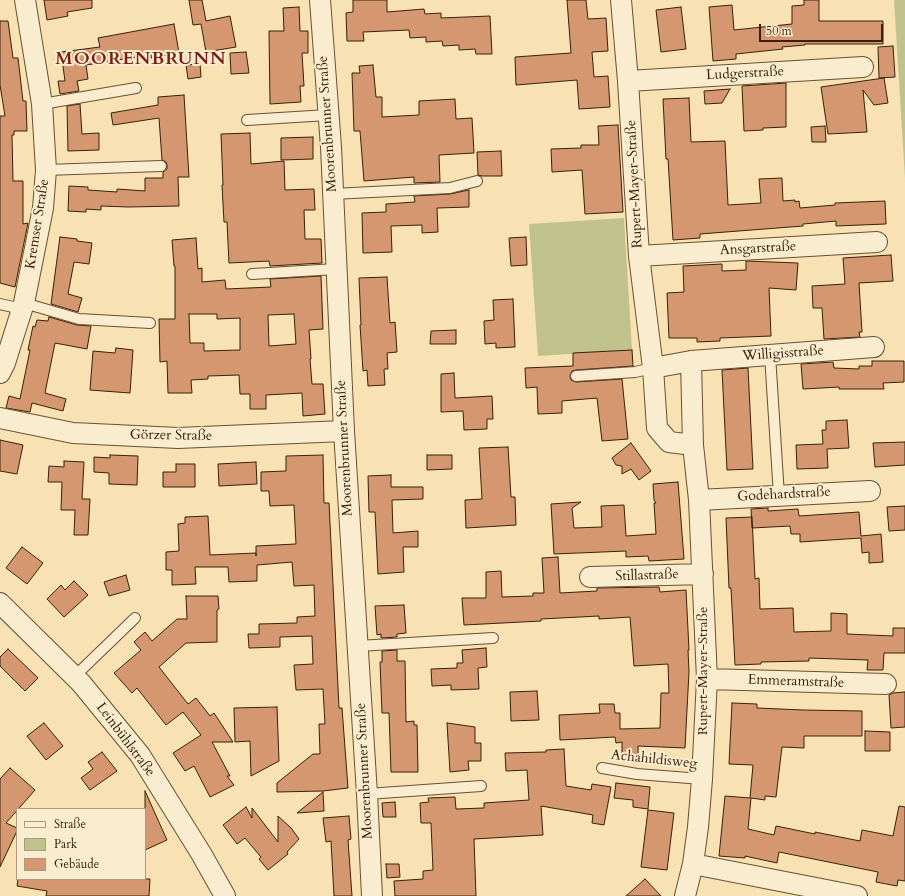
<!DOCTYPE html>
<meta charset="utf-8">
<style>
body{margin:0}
#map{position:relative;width:905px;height:896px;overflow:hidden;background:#f8e2b3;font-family:Cardo,serif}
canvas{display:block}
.legend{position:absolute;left:16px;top:808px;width:130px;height:72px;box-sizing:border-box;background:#faecce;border:1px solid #ac9a80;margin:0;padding:5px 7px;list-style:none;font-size:12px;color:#38200a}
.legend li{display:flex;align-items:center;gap:8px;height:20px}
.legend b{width:20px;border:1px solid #ac9a80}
.scale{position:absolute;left:759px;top:24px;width:124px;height:18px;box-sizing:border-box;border:2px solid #38200a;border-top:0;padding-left:5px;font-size:12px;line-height:14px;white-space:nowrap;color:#38200a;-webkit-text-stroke:3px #faecce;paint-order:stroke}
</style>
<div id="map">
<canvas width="905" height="896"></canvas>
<ul class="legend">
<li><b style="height:5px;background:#faecce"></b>Straße</li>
<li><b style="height:11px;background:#bfc38b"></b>Park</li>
<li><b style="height:11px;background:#d59770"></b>Gebäude</li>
</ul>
<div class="scale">50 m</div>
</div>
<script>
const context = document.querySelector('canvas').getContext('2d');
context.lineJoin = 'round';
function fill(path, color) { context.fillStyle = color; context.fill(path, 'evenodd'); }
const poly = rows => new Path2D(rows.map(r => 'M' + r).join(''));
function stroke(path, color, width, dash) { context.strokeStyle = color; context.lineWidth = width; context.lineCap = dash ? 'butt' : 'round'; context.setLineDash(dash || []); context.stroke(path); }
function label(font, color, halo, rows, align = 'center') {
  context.font = font + ' Cardo,serif'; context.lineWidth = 4; context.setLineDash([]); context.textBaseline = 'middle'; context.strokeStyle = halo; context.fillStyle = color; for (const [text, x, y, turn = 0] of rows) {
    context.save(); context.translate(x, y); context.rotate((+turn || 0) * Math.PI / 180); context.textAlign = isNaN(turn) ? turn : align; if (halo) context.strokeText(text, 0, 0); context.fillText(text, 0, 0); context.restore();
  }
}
fill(poly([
 [894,0,905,0,905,178],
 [624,218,632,350,538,356,529,224]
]), '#bfc38b');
const building = poly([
 [44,0,92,0,92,8,67,12,68,16,47,20,44,0],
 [189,0,202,0,206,21,230,16,236,47,206,52,201,24,193,25,189,0],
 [353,0,387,0,387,12,424,9,425,14,441,13,441,18,490,16,492,54,476,54,475,49,459,50,459,45,443,46,442,41,426,42,426,37,410,38,409,30,363,32,364,41,347,41,346,13,353,12,353,0],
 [567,0,586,0,588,19,606,18,608,51,592,52,594,77,608,76,610,107,579,109,577,80,516,85,515,57,571,53,567,0],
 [804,0,819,0,819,21,883,21,883,44,805,44,805,45,782,47,783,49,736,54,736,59,713,61,709,7,732,5,734,30,792,24,792,6,804,5,804,0],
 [299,7,300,31,308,31,308,53,302,53,304,86,300,86,301,102,270,104,269,31,284,31,283,8,299,7],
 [681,7,686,49,661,52,656,10,681,7],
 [0,21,8,21,13,58,18,58,23,101,26,101,27,131,14,131,14,135,12,135,13,181,23,181,23,224,28,223,15,287,0,283,0,116,5,116,0,85,0,21],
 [174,24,179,53,151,58,151,55,86,65,88,79,77,81,79,91,60,94,58,81,65,81,61,52,100,47,98,38,174,24],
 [893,46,895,77,879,78,878,47,893,46],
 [246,52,249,73,231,74,230,53,246,52],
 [200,64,201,77,188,79,186,65,200,64],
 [373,65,376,97,382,97,382,117,419,115,419,101,455,99,456,119,472,118,474,153,439,155,440,182,414,183,414,177,364,181,360,131,354,131,352,73,360,73,359,66,373,65],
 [884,78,888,103,874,105,863,90,867,132,828,134,821,87,884,78],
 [786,83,786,127,763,128,763,130,744,131,742,86,786,83],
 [730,89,722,103,705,104,704,91,730,89],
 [184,95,189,177,178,177,179,206,128,207,101,206,101,210,86,209,86,212,68,211,69,186,88,187,88,190,117,192,117,189,145,191,145,178,163,178,163,172,167,169,167,165,166,162,162,160,159,118,113,125,111,113,158,105,158,97,184,95],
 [689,98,691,142,725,141,728,205,761,203,759,179,782,178,783,201,795,200,795,202,799,201,800,208,835,205,835,203,885,201,886,224,836,226,836,221,803,224,803,226,700,234,700,238,673,240,668,159,666,159,663,99,689,98],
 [80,104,82,134,99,133,99,150,68,151,67,106,80,104],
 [618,125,623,212,585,214,582,170,552,172,551,149,581,148,581,145,599,145,598,126,618,125],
 [825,126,826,142,812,142,811,127,825,126],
 [250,133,251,164,284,161,285,190,314,189,315,210,304,210,305,239,321,239,322,263,270,266,269,261,229,263,227,222,224,222,222,185,223,185,221,134,250,133],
 [313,137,313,159,281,160,281,138,313,137],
 [501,151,502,176,482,176,478,175,477,152,501,151],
 [469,190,469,207,437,208,438,232,422,233,422,225,391,226,392,252,363,253,362,213,386,212,386,204,415,202,414,196,450,194,469,190],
 [60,237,77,239,77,241,92,243,89,264,74,262,68,294,82,298,78,312,51,304,60,237],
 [526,237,527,265,511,266,509,238,526,237],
 [196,238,198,269,202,268,202,282,225,280,226,289,271,287,270,279,321,276,323,329,309,330,311,359,310,359,312,384,323,384,325,414,303,416,302,393,266,395,266,409,250,409,250,394,240,394,239,375,208,376,208,379,191,380,192,393,168,393,167,361,160,362,159,319,175,319,175,266,174,266,172,240,196,238],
 [189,314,217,314,217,319,240,318,240,350,204,351,204,343,190,343,189,314],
 [294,314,296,344,269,346,268,315,294,314],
 [891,255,893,281,859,283,862,332,859,332,860,337,824,339,822,308,813,308,812,286,845,284,843,258,891,255],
 [746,261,798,263,796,290,769,288,771,336,720,338,720,341,697,342,697,338,669,338,667,293,684,292,683,266,722,264,722,271,746,270,746,261],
 [387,277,390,323,395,322,397,352,387,353,388,369,384,369,385,385,368,386,367,370,363,371,360,325,361,325,359,278,387,277],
 [513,299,515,347,496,348,496,343,485,344,484,321,494,320,493,300,513,299],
 [49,317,77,325,91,326,87,349,55,343,45,393,66,399,63,411,32,403,30,412,6,408,9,396,20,399,30,350,28,350,33,326,35,327,37,320,48,321,49,317],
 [456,330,456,344,430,344,431,331,456,330],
 [116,348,133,350,130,393,90,390,93,351,115,353,116,348],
 [632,350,633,366,576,370,572,371,570,376,571,380,576,382,622,379,628,439,602,441,597,398,562,401,562,413,538,414,537,387,526,388,525,368,573,366,573,353,632,350],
 [872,361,904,361,904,382,883,383,884,389,839,389,839,387,803,389,801,364,833,362,834,368,859,369,859,366,872,366,872,361],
 [748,368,753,469,727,470,722,370,748,368],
 [454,373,455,398,492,396,493,419,487,419,487,429,464,430,463,411,441,412,441,374,454,373],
 [847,420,849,448,827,449,828,468,797,469,796,445,823,444,822,430,826,430,826,421,847,420],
 [0,440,23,445,17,474,0,471,0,440],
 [905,442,905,465,875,467,873,443,905,442],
 [631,443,651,471,639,480,631,469,622,474,622,466,616,465,612,458,631,443],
 [508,447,511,497,515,497,516,525,466,528,465,500,482,499,479,448,508,447],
 [110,455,138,456,137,485,109,484,109,473,94,472,94,457,110,458,110,455],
 [323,455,324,503,329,503,339,708,342,708,348,788,323,791,277,792,277,783,313,754,320,754,319,724,325,724,323,689,296,690,294,665,313,664,312,636,280,637,280,647,249,648,248,634,259,634,259,624,297,623,297,617,315,616,314,585,294,586,292,562,257,565,257,581,229,582,228,567,195,567,196,584,172,585,172,570,166,570,166,552,179,551,178,524,185,523,185,517,208,516,210,555,256,553,256,556,256,546,296,544,294,505,270,506,269,491,261,491,261,472,286,471,286,456,323,455],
 [427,455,452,455,452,469,427,470,427,455],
 [64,461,84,462,82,499,90,499,88,535,74,535,75,510,61,510,62,482,48,482,49,466,64,467,64,461],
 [256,462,257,484,219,486,218,464,256,462],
 [176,464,195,464,195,487,163,487,163,472,176,472,176,464],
 [391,475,391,487,423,487,423,499,392,500,393,533,418,531,418,547,403,547,404,572,378,574,375,512,369,512,368,476,391,475],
 [678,482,684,559,649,561,648,556,626,557,626,551,554,554,551,504,581,502,572,508,574,528,602,527,601,506,624,505,626,536,656,534,654,503,656,503,654,500,653,484,678,482],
 [905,506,905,530,889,531,887,507,905,506],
 [768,508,768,511,798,509,799,516,859,512,861,536,881,534,883,562,869,563,869,552,862,553,861,538,800,542,800,534,791,534,790,526,752,528,751,509,768,508],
 [752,517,755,579,759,578,760,609,793,608,794,632,831,631,831,613,847,614,847,634,893,636,893,628,905,628,905,653,884,653,883,670,867,670,868,660,809,658,809,661,761,662,761,664,735,665,731,588,729,588,726,518,752,517],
 [22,547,43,563,27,584,6,568,22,547],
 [558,557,560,593,597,591,597,588,659,587,660,592,686,590,689,650,688,650,689,672,685,748,638,746,638,754,622,755,622,742,616,743,615,737,560,740,559,715,600,713,599,704,614,704,615,713,620,713,620,729,660,728,661,693,669,693,668,664,634,666,630,617,599,619,599,616,541,619,541,621,464,625,462,598,486,598,486,572,501,571,502,597,533,596,533,593,544,593,542,558,558,557],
 [126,575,130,590,109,596,104,582,126,575],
 [74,581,88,595,64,617,47,599,61,585,65,590,74,581],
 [186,596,218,596,219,609,217,610,217,642,186,643,159,667,188,704,196,698,210,716,214,713,233,742,212,742,230,776,227,776,234,785,210,797,194,766,185,771,173,753,201,735,183,712,166,725,137,688,132,693,114,673,141,650,134,642,145,632,152,641,177,619,187,619,186,596],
 [404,605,406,633,397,634,397,637,381,638,381,634,377,635,375,606,404,605],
 [486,648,487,667,478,668,479,689,451,690,451,685,432,686,431,669,457,668,457,663,463,663,462,650,486,648],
 [8,649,38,678,25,691,0,666,0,657,8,649],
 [397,650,397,661,405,661,406,722,414,721,414,725,417,725,418,772,391,772,389,713,382,713,380,662,382,662,382,651,397,650],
 [537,691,539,720,511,721,510,692,537,691],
 [905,692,905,727,891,728,889,695,893,693,905,692],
 [732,703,757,704,757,708,803,710,862,711,862,736,804,736,804,748,782,747,776,797,765,796,765,800,751,798,748,829,774,835,776,826,815,834,815,832,860,841,862,830,893,836,899,806,905,807,905,881,898,880,897,886,876,882,878,872,779,852,777,863,745,856,745,858,719,856,725,796,750,798,753,765,729,764,732,703],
 [277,707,279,761,251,776,250,741,235,742,234,708,277,707],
 [44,723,63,746,46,760,27,736,44,723],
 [447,723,475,727,475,743,481,743,481,761,468,761,469,770,450,772,447,723],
 [865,731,890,732,890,751,865,751,865,731],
 [564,749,566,786,591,790,592,784,611,787,604,825,592,823,593,815,541,806,543,835,474,839,476,896,395,896,394,881,423,879,423,871,433,870,431,823,421,823,420,803,429,802,428,798,455,797,456,809,484,808,484,803,529,800,527,770,506,771,505,753,546,752,546,750,564,749],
 [102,752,117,771,90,790,81,778,93,769,88,762,102,752],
 [10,768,35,790,6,823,17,828,17,831,0,867,0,779,10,768],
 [616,783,650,787,648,809,633,807,633,800,614,798,616,783],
 [145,791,167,840,145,850,145,791],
 [323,792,324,811,297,813,323,792],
 [395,802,396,817,383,817,382,803,395,802],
 [246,807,252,818,252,808,278,842,278,816,291,828,299,839,287,852,288,854,268,870,259,859,261,857,245,838,237,844,223,825,246,807],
 [648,810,674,813,667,870,641,867,648,810],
 [349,816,351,839,348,840,352,896,334,896,331,841,326,842,323,818,349,816],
 [386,864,399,864,400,877,387,878,386,864],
 [18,879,150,879,149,896,46,896,47,891,17,886,18,879],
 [645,879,661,896,626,896,645,879]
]);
fill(building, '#d59770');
stroke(building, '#38200a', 1);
const service = poly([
 [42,104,136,88],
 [247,120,328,115],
 [46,170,161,166],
 [333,194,450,188,477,181],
 [252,274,336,269],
 [24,303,79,319,150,323],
 [0,304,22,309],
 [770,355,779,496],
 [576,376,635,372,653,368],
 [358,646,493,638],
 [75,676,135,618],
 [602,768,637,774,702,779],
 [367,794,481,786]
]);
const minor = poly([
 [320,0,331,147,344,431,367,794,372,896],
 [621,0,628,81,639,256,653,368,691,361,693,445,699,500,707,679,702,779,698,827,693,864,685,896],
 [628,81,863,67],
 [639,256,877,242],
 [691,361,874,347],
 [653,368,657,428,669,442,693,445],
 [0,373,5,363,24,303,43,208,46,170,42,104,25,0],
 [0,418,73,433,178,438,344,431],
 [699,500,870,491],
 [590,577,703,574],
 [0,603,81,683,140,755,202,855,225,896],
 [707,679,886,684],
 [693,864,857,896]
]);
stroke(service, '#685034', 12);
stroke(minor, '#685034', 22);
stroke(service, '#faecce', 10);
stroke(minor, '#faecce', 20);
label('14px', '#38200a', '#faecce', [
 ["Ludgerstraße",745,74,-3],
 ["Moorenbrunner Straße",328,124,-94],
 ["Rupert-Mayer-Straße",635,184,-93],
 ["Kremser Straße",38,224,-81],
 ["Ansgarstraße",758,249,-3],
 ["Willigisstraße",783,354,-4],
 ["Görzer Straße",171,436,1],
 ["Moorenbrunner Straße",345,448,-93],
 ["Godehardstraße",784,495,-3],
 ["Stillastraße",647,576,-2],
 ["Rupert-Mayer-Straße",704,671,-90],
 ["Emmeramstraße",796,682,2],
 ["Leinbühlstraße",125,740,53],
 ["Achahildisweg",654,760,6],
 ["Moorenbrunner Straße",365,771,-93]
]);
context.letterSpacing = '1px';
label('bold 18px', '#7a1f14', '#faecce', [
 ["MOORENBRUNN",141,60]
]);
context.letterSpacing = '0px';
</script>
